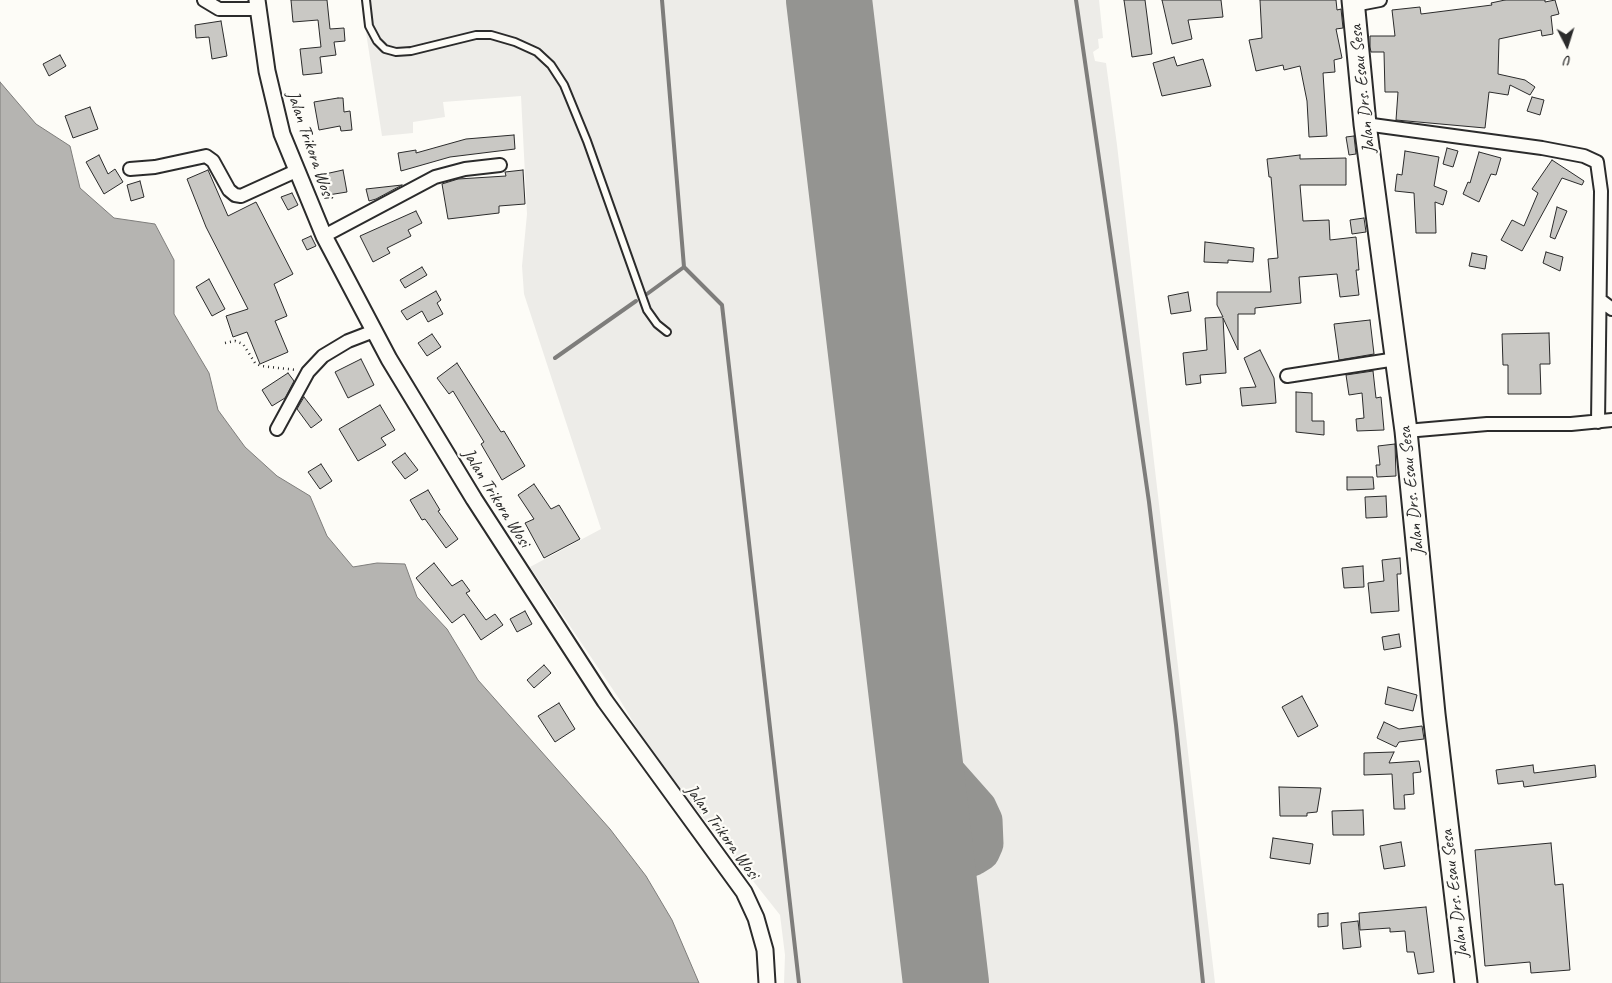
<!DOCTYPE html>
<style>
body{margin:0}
#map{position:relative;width:1612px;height:983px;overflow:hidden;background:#fdfcf7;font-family:Caveat,sans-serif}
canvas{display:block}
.north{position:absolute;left:1542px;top:20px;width:50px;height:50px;-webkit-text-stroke:4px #fdfcf7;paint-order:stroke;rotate:175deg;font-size:14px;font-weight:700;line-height:20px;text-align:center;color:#2b2b2b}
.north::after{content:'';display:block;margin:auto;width:18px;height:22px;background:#2b2b2b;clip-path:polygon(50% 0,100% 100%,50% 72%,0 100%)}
</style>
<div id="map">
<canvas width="1612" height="983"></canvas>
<div class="north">U</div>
</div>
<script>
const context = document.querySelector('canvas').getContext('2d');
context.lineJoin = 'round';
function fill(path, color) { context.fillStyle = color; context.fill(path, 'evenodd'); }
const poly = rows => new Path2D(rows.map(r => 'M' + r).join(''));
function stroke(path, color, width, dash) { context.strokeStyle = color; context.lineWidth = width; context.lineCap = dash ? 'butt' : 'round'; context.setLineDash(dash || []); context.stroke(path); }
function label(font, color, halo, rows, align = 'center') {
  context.font = font + ' Caveat,sans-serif'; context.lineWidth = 4.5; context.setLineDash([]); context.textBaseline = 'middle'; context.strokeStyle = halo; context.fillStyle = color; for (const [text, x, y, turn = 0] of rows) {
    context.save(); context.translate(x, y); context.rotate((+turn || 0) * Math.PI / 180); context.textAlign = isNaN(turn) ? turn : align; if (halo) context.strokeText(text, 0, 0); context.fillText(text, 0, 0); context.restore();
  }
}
fill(poly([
 [361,0,1099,0,1103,38,1098,39,1099,48,1093,52,1095,61,1106,63,1117,145,1215,983,784,983,785,955,780,915,651,752,620,700,530,567,601,529,524,294,522,266,527,214,521,96,443,102,445,117,413,122,413,133,382,136]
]), '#edece8');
const water = poly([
 [0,82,36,124,70,146,80,188,114,218,155,224,174,260,174,314,209,373,218,410,245,447,277,476,310,496,327,536,353,567,377,563,405,564,417,597,447,629,478,680,610,829,646,876,672,920,699,983,0,983,0,82]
]);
fill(water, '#b5b4b1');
stroke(water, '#7e7d7b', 1);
stroke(poly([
 [1076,0,1149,502,1176,725,1203,983],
 [684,267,722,305,799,983],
 [647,294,684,267,662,0],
 [555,358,636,301]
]), '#7e7d7b', 4);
stroke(poly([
 [917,737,979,807,985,820,986,844,982,853,974,858,947,868,932,865,924,856,921,848,918,805,920,762]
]), '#949491', 35);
stroke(poly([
 [829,0,946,983]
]), '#949491', 86);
const building = poly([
 [291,0,327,0,330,29,344,28,345,41,334,42,336,55,320,57,322,73,303,75,300,49,321,47,318,20,293,22,291,0],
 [1124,0,1145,0,1152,54,1132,57,1124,0],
 [1162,0,1221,0,1223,17,1188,20,1192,39,1172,44,1162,0],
 [1260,0,1336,0,1337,10,1341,9,1343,28,1336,29,1342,58,1334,60,1335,72,1323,73,1327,136,1309,137,1307,101,1300,66,1284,70,1283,65,1256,71,1249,40,1262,38,1260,0],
 [1505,0,1545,0,1545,2,1555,0,1559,14,1551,16,1553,34,1542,36,1541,30,1499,39,1498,74,1525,80,1535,87,1530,95,1510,85,1508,95,1489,92,1485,128,1396,120,1398,92,1385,92,1384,52,1371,52,1370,47,1370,36,1395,36,1392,10,1420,7,1421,14,1492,5,1491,3,1505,0],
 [221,21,227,56,212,59,209,37,196,38,195,25,221,21],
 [60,55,66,66,49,76,43,64,60,55],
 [1174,57,1177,66,1203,59,1211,86,1162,96,1153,63,1174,57],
 [1532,97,1544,100,1540,115,1527,111,1532,97],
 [338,98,343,98,344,112,350,111,352,130,341,131,340,126,319,130,314,102,338,98],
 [90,107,98,129,73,138,65,116,90,107],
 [514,135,515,149,450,157,401,171,398,153,416,150,416,153,466,139,514,135],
 [1354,136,1356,154,1349,155,1346,137,1354,136],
 [1447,148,1458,151,1453,167,1443,164,1447,148],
 [1405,151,1439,157,1434,186,1447,191,1443,205,1435,202,1436,233,1416,233,1414,193,1395,191,1397,174,1402,175,1405,151],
 [1479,152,1501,158,1496,175,1491,174,1479,202,1463,194,1468,182,1470,183,1479,152],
 [99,155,108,174,115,169,123,182,104,194,86,162,99,155],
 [1300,155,1300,159,1346,158,1346,185,1300,185,1303,221,1329,220,1330,240,1356,237,1359,270,1356,270,1359,295,1340,297,1337,274,1299,277,1301,303,1255,308,1255,314,1238,314,1238,350,1223,318,1226,373,1200,375,1201,383,1186,385,1183,353,1207,350,1205,318,1223,317,1217,305,1217,292,1271,292,1268,259,1278,258,1271,177,1269,177,1267,159,1300,155],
 [1552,160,1584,181,1582,185,1562,178,1522,251,1501,240,1512,220,1524,226,1538,193,1532,189,1552,160],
 [208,170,228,216,256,202,293,274,274,284,287,316,275,321,288,352,260,364,247,332,233,337,226,316,248,309,206,227,187,179,208,170],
 [343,170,347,192,328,195,325,174,343,170],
 [523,170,525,204,499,206,499,213,448,219,442,184,458,179,506,176,505,172,523,170],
 [140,181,144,197,131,201,127,185,140,181],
 [402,185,376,199,369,201,366,189,402,185],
 [292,193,298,205,288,210,281,197,292,193],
 [1557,207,1567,211,1555,239,1550,237,1557,207],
 [416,211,422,223,408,230,411,236,387,248,390,253,373,262,360,236,416,211],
 [1364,218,1366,232,1352,234,1350,220,1364,218],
 [311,236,316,246,307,250,302,240,311,236],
 [1205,242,1254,248,1253,262,1228,260,1228,263,1204,262,1205,242],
 [1546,252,1563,257,1560,271,1543,263,1546,252],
 [1472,253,1487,256,1485,269,1469,266,1472,253],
 [422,267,427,275,405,288,400,280,422,267],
 [209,279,225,309,212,316,196,287,209,279],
 [436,291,441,300,437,303,443,314,428,322,422,311,407,320,401,311,436,291],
 [1188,292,1191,311,1171,314,1168,296,1188,292],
 [1370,320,1374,354,1339,360,1334,324,1370,320],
 [1549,333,1550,364,1540,364,1541,394,1508,394,1508,365,1503,365,1502,334,1549,333],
 [432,334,441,347,427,356,418,343,432,334],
 [1260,350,1274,378,1276,403,1242,406,1240,388,1256,387,1244,358,1260,350],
 [361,359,374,385,348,398,335,372,361,359],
 [457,363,501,432,504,431,525,466,502,480,481,444,484,442,453,391,449,394,437,378,457,363],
 [1373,371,1376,398,1381,397,1384,430,1357,431,1356,419,1364,418,1362,393,1349,395,1346,375,1373,371],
 [288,373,294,381,285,398,272,406,262,390,288,373],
 [1296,392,1312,393,1312,421,1324,421,1324,435,1296,432,1296,392],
 [304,397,322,420,311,428,297,409,304,397],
 [380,405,395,430,381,438,386,445,358,461,339,429,380,405],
 [1395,444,1396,476,1377,477,1376,465,1380,465,1378,446,1395,444],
 [405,453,418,470,405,479,392,462,405,453],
 [321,464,332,481,320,489,308,472,321,464],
 [1347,477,1373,477,1374,489,1347,490,1347,477],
 [534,484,551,509,559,505,580,539,544,558,525,523,534,519,518,495,534,484],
 [428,490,440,510,438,511,458,539,446,548,425,519,422,520,410,500,428,490],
 [1386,496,1387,517,1366,518,1365,497,1386,496],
 [1400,558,1401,574,1397,574,1399,611,1371,613,1368,583,1384,581,1382,560,1400,558],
 [434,563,452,586,462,580,470,591,466,593,486,620,495,614,503,625,481,640,464,614,452,623,416,578,434,563],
 [1363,566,1364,587,1344,588,1342,568,1363,566],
 [525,611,532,624,517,632,510,619,525,611],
 [1399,634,1401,647,1384,650,1382,637,1399,634],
 [544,665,551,673,534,688,527,680,544,665],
 [1388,687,1417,695,1413,711,1385,704,1388,687],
 [1302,696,1318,726,1298,737,1282,707,1302,696],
 [559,703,575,729,555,742,538,716,559,703],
 [1384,722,1399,729,1422,726,1424,739,1399,742,1396,747,1377,738,1384,722],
 [1394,752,1389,763,1419,761,1421,772,1413,773,1414,794,1404,795,1405,809,1394,809,1392,774,1364,775,1364,753,1394,752],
 [1533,765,1534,773,1595,765,1596,777,1524,787,1523,781,1498,784,1496,770,1533,765],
 [1279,787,1321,788,1317,812,1307,813,1307,816,1280,816,1279,787],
 [1363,810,1364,835,1333,835,1332,811,1363,810],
 [1273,838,1313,844,1310,864,1270,858,1273,838],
 [1401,842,1405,866,1384,869,1380,846,1401,842],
 [1551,843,1555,885,1563,884,1570,970,1531,973,1530,962,1485,966,1475,850,1551,843],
 [1426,907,1434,972,1418,974,1414,952,1407,952,1405,931,1390,932,1390,928,1360,930,1359,913,1426,907],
 [1328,913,1328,926,1318,927,1318,914,1328,913],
 [1358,921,1361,947,1343,949,1341,923,1358,921]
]);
fill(building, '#c9c8c4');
stroke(building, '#2b2b2b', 1);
const service = poly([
 [366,0,369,26,377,41,385,49,396,52,411,51,476,35,491,35,515,42,537,52,551,65,564,85,587,141,647,310,657,324,667,332]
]);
const minor = poly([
 [204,0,219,9,258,9],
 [1354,5,1380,0],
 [1365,124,1542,148,1584,156,1597,162,1601,191,1598,422],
 [130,169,155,167,206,156,213,161,229,190,235,195,241,196,296,171],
 [324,236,435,177,465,169,500,165],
 [1600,300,1612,309],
 [1287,376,1396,359],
 [277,429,308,372,323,356,348,341,374,331],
 [1406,431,1487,424,1571,424,1612,420]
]);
const tertiary = poly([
 [257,0,267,71,282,134,324,236,389,359,474,499,605,701,744,892,756,918,765,950,767,983]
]);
const trunk = poly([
 [1353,0,1365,124,1406,431,1434,714,1466,983]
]);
stroke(service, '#2b2b2b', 10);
stroke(minor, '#2b2b2b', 16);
stroke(tertiary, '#2b2b2b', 19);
stroke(trunk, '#2b2b2b', 25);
stroke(poly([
 [225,343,235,341,243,344,255,363,261,366,297,370]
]), '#2b2b2b', 2.5, [1, 4]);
stroke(service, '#fdfcf7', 6);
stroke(minor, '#fdfcf7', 12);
stroke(tertiary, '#fdfcf7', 15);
stroke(trunk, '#fdfcf7', 21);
label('18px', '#2b2b2b', '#fdfcf7', [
 ["Jalan Drs. Esau Sesa",1363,89,-96],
 ["Jalan Trikora Wosi",310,145,71],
 ["Jalan Drs. Esau Sesa",1412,491,-96],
 ["Jalan Trikora Wosi",496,498,58],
 ["Jalan Trikora Wosi",722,832,54],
 ["Jalan Drs. Esau Sesa",1455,894,-97]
]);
</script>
